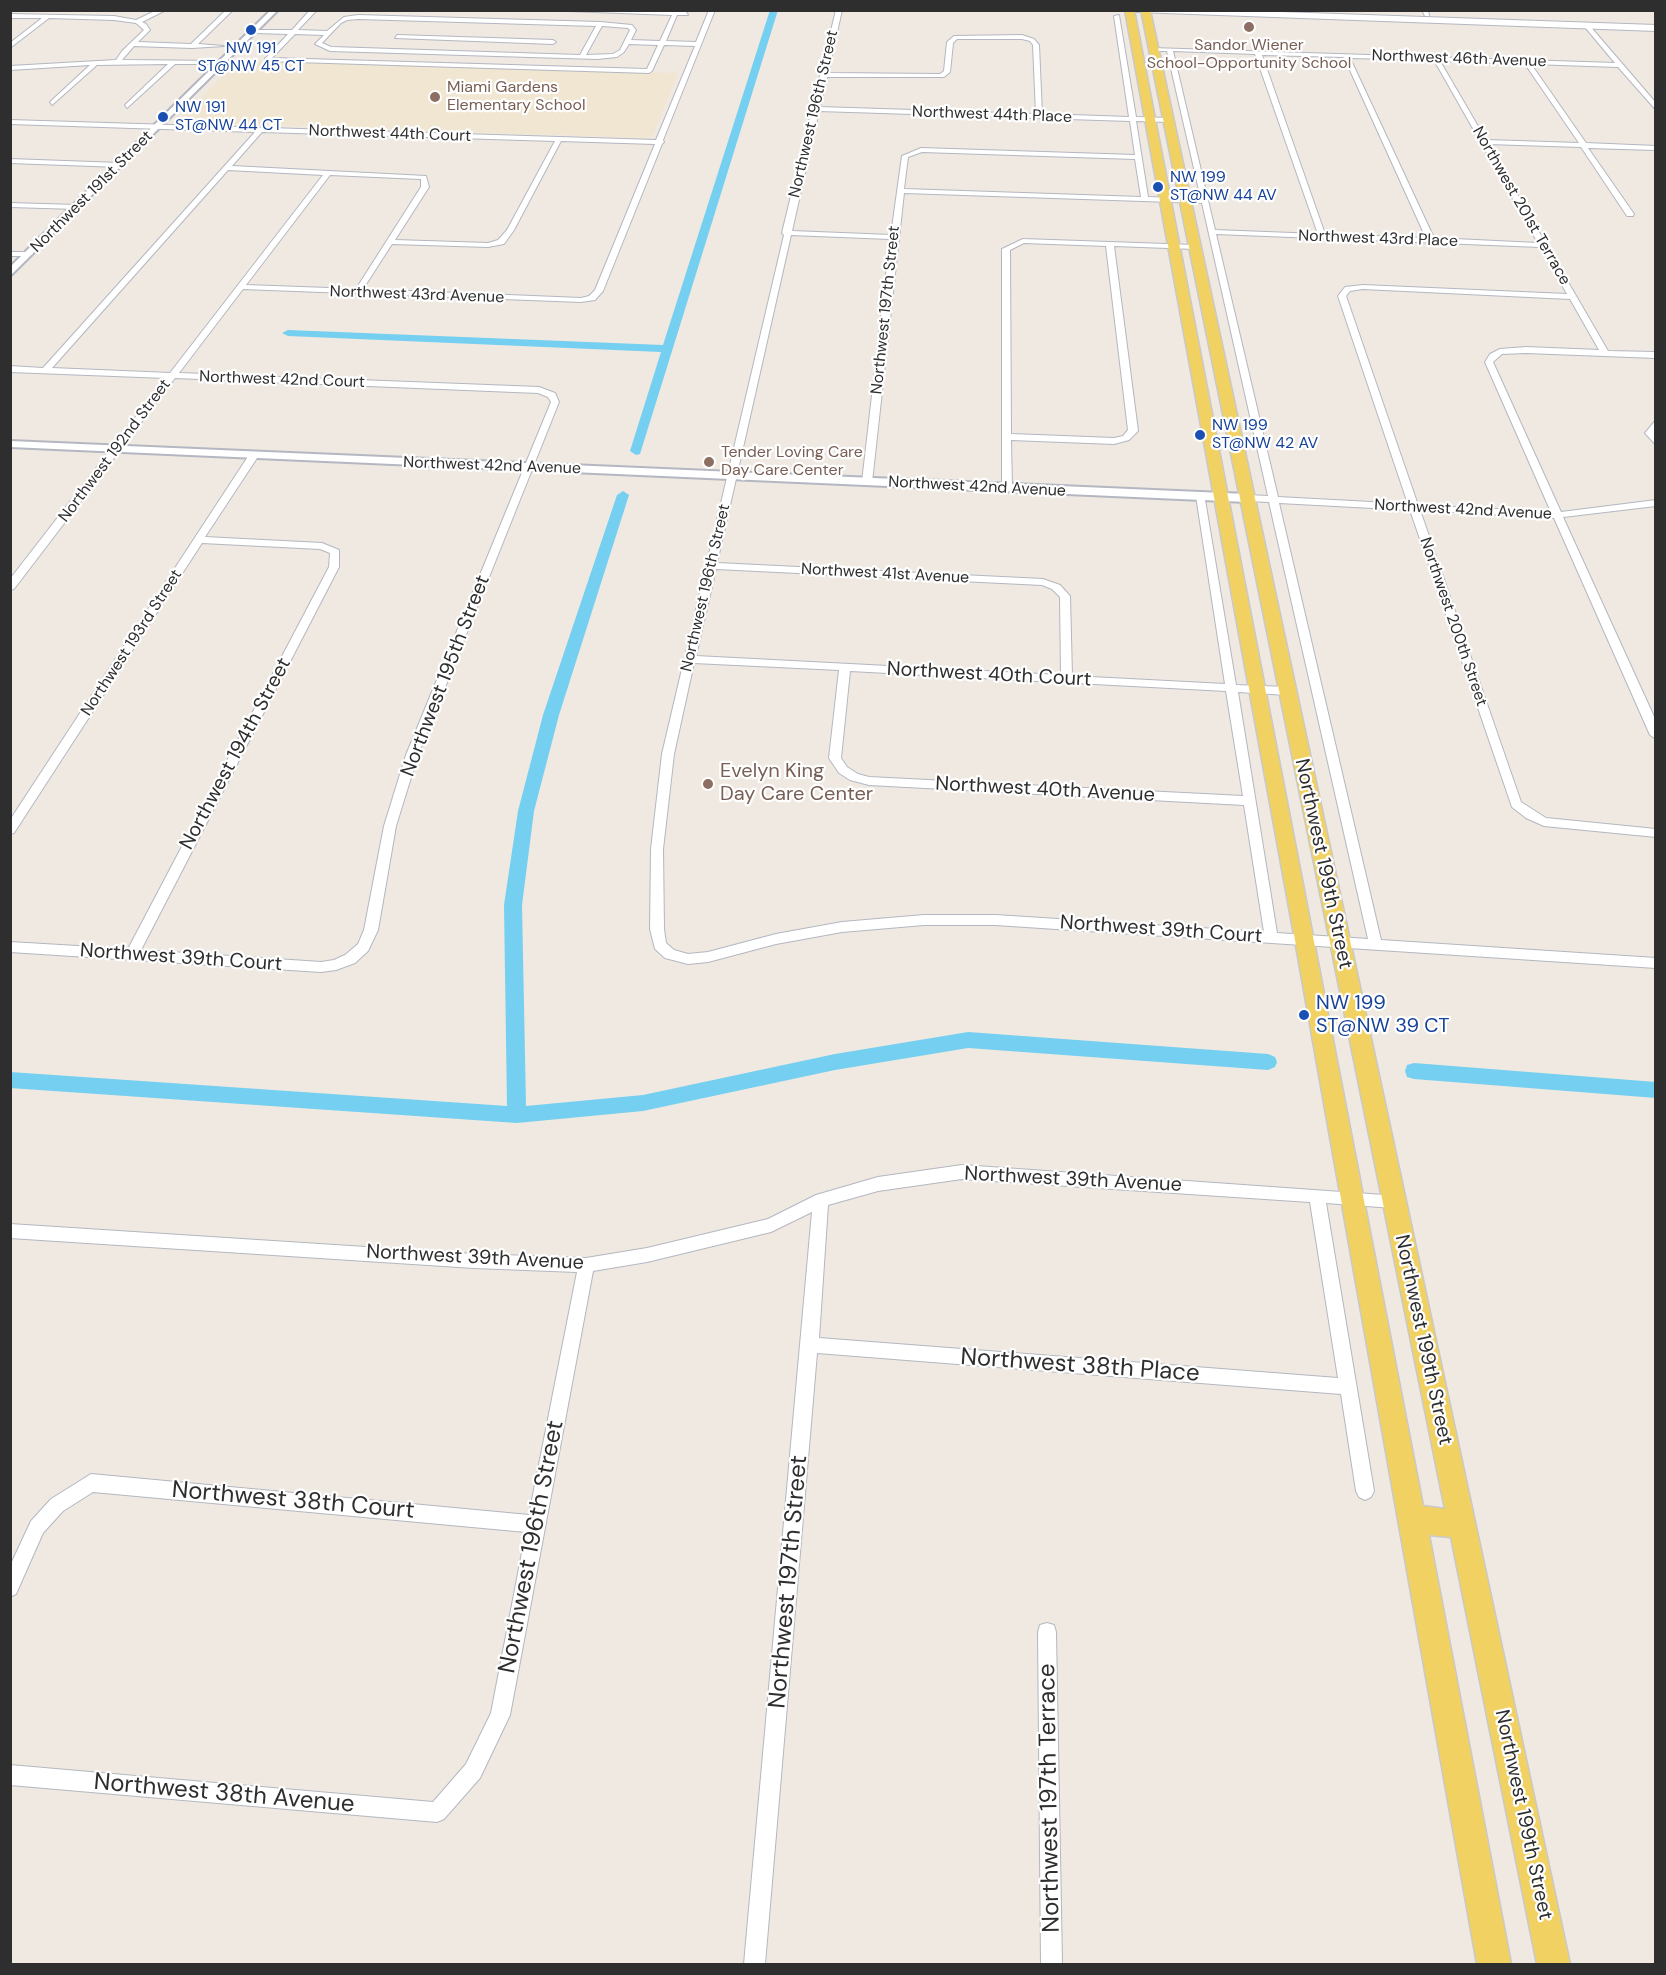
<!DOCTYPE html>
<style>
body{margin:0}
#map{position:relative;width:1666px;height:1975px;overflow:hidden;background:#efe9e1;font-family:"DM Sans",sans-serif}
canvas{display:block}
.frame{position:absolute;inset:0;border:12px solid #2e2e2e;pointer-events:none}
</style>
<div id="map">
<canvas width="1666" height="1975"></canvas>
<div class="frame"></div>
</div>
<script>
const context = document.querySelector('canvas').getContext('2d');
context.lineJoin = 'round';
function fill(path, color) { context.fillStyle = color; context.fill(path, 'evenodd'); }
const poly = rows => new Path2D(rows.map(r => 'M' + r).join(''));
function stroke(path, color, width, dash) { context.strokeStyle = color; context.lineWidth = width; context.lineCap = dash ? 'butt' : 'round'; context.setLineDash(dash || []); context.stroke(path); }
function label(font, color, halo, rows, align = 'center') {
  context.font = font + ' "DM Sans",sans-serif'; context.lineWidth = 4.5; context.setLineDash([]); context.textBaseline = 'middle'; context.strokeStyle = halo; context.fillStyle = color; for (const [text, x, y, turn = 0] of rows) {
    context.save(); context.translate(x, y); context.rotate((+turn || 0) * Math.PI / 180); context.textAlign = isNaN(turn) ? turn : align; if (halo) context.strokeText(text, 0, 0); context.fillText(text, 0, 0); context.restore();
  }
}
fill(poly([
 [238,61,678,73,653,135,644,138,180,122,179,120]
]), '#f0e6d1');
fill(poly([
 [770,10,778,10,640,454,636,455,630,451,661,352,288,336,282,333,288,330,663,345,770,10],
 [623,491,629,495,559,715,534,811,522,905,526,1106,643,1095,835,1054,968,1032,1268,1054,1275,1057,1277,1062,1275,1067,1268,1070,968,1048,835,1070,643,1111,517,1123,10,1088,10,1072,507,1106,504,905,518,811,543,715,617,495,623,491],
 [1414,1063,1656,1082,1656,1098,1414,1079,1407,1077,1405,1071,1407,1065,1414,1063]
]), '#75cff0');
const minor = poly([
 [157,10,166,10,142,22,146,24,150,30,138,42,191,44,226,10,233,10,198,44,224,46,192,48,134,46,122,60,222,61,224,64,175,64,127,108,125,105,168,64,97,65,52,105,50,102,90,65,10,70,10,66,116,60,122,51,144,30,136,23,114,20,49,18,10,48,10,43,42,18,10,18,10,14,114,16,136,20,157,10],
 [310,10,317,10,298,30,327,31,344,17,358,15,600,22,632,25,636,30,631,40,660,41,672,15,543,10,686,12,688,15,677,15,666,41,696,42,709,10,715,10,663,140,664,142,662,144,603,291,595,300,581,302,243,289,179,373,539,387,555,393,559,402,418,755,396,826,378,930,368,951,355,963,336,970,321,972,10,952,10,942,128,949,329,567,330,553,320,549,202,543,14,833,10,834,10,820,249,455,254,452,259,455,205,537,322,543,339,550,339,567,141,950,321,962,334,960,345,955,358,944,364,930,384,826,406,755,551,402,548,397,538,393,175,378,14,589,10,590,10,579,166,378,10,372,10,366,43,368,255,132,10,124,10,120,656,140,695,46,664,45,652,71,649,73,265,61,265,59,288,34,254,33,252,30,292,30,310,10],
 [358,19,596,26,580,55,331,47,322,43,341,23,347,20,358,19],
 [602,26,628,28,630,30,620,50,613,54,586,55,602,26],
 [295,34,324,35,315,44,330,51,597,59,617,57,624,52,629,44,658,45,647,69,272,58,295,34],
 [262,132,555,141,507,230,498,240,488,243,395,240,429,187,426,176,232,166,262,132],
 [561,141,655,144,595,290,589,296,581,298,363,289,392,244,488,247,504,244,514,230,561,141],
 [228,170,323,175,170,373,52,368,228,170],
 [330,175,421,179,421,187,356,289,246,285,330,175],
 [836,10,842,10,828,73,940,74,944,71,947,42,954,36,1022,35,1034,39,1039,45,1042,114,1129,117,1114,16,1119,15,1136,117,1169,118,1172,120,1169,122,1136,121,1148,197,1201,199,1167,51,1154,51,1152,48,1615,63,1584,26,1589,25,1656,103,1656,110,1618,67,1531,64,1586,143,1656,146,1656,150,1588,148,1634,214,1633,216,1627,216,1581,147,1488,144,1608,351,1656,352,1656,358,1526,353,1502,354,1493,362,1561,512,1656,500,1656,506,1563,517,1656,721,1656,739,1650,735,1554,518,1420,510,1521,802,1546,818,1656,829,1656,837,1544,826,1526,818,1512,807,1410,510,1279,503,1381,940,1656,958,1656,968,995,925,924,925,842,932,776,944,708,962,688,964,665,958,655,949,650,929,651,849,662,754,784,235,782,233,836,10],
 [957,39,1022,39,1030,41,1033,45,1036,114,820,107,827,77,944,77,950,72,953,43,957,39],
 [1173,51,1255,54,1318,234,1215,230,1173,51],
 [1262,55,1344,57,1426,238,1325,234,1262,55],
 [1350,58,1434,60,1538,243,1434,238,1350,58],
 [1440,61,1525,64,1579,143,1486,140,1440,61],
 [819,111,1130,121,1135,155,921,148,902,156,891,235,792,231,819,111],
 [922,152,1135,159,1141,197,904,189,908,157,922,152],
 [904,193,1202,203,1268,496,1247,495,1242,498,1247,501,1269,502,1368,939,1277,933,1238,692,1287,695,1293,691,1287,687,1236,685,1204,494,1196,496,1225,684,1072,676,1070,596,1060,585,1043,579,717,563,791,235,890,239,862,482,867,485,872,482,904,193],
 [1216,234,1540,247,1567,294,1363,285,1345,287,1338,296,1408,504,1278,497,1216,234],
 [1363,289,1570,299,1599,350,1526,347,1500,349,1490,354,1485,362,1551,512,1418,505,1346,296,1350,291,1363,289],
 [716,569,1042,585,1052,589,1060,597,1061,675,696,656,716,569],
 [694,663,839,670,829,758,839,773,850,780,869,785,1244,805,1264,932,995,915,924,915,842,922,776,934,708,952,688,954,674,950,666,943,664,929,663,849,674,754,694,663],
 [850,671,1226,691,1243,796,869,777,858,774,847,767,841,758,850,671],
 [1422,10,1428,10,1429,16,1425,16,1422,10],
 [397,35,553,40,556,42,553,44,395,38,397,35],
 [10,159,120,163,123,165,120,167,10,163,10,159],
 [10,203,77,205,81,207,77,209,10,207,10,203],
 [1023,239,1195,245,1199,247,1195,249,1114,246,1138,431,1129,440,1114,444,1011,440,1012,488,1007,491,1002,488,1002,249,1023,239],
 [1024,243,1106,246,1128,430,1123,436,1114,438,1011,434,1010,250,1024,243],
 [10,252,29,252,33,254,29,256,10,256,10,252],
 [1656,420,1655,433,1656,445,1645,433,1656,420],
 [962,1165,1398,1196,1401,1201,1398,1206,1393,1208,1326,1203,1374,1491,1371,1497,1365,1500,1359,1497,1356,1491,1341,1394,817,1353,765,1964,744,1964,812,1212,771,1232,647,1262,593,1271,510,1715,480,1778,444,1819,437,1822,10,1785,10,1765,433,1802,466,1764,491,1713,526,1532,93,1492,63,1511,43,1533,16,1594,10,1597,10,1566,31,1521,51,1499,91,1474,529,1515,577,1272,474,1268,10,1238,10,1224,474,1254,586,1258,647,1248,768,1219,816,1195,878,1177,962,1165],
 [962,1179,1310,1202,1338,1378,819,1338,828,1205,878,1191,962,1179],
 [1047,1623,1054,1625,1056,1632,1062,1964,1041,1964,1038,1632,1040,1625,1047,1623]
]);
const tertiary = poly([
 [271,10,278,10,10,276,10,267,271,10],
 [10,441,1247,494,1253,498,1247,502,10,447,10,441]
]);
const secondary = poly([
 [1133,10,1223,10,1656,25,1656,31,1137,12,1133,10]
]);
const primary = poly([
 [1125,10,1134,10,1423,1506,1445,1509,1141,10,1150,10,1570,1964,1537,1964,1451,1537,1429,1535,1511,1964,1477,1964,1295,940,1125,10]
]);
stroke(minor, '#b4b7c1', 2);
stroke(tertiary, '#b4b7c1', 4);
stroke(secondary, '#b4b7c1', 2);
stroke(primary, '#c9c9c9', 3);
fill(minor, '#fff');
fill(tertiary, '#fff');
fill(secondary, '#fff');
fill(primary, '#f2d163');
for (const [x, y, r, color] of [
 [1249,27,6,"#8d6e63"],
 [251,30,6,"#1a4fb4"],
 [435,97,6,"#8d6e63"],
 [163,117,6,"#1a4fb4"],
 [1158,187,6,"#1a4fb4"],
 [1200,435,6,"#1a4fb4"],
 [709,462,6,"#8d6e63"],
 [708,784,6,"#8d6e63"],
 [1304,1015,6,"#1a4fb4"]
]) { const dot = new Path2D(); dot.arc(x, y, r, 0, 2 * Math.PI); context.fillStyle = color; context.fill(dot); stroke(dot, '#fff', 2); }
label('16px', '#785e54', '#fff', [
 ["Sandor Wiener",1249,46,"center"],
 ["School-Opportunity School",1249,64,"center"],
 ["Miami Gardens",447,88],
 ["Elementary School",447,106],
 ["Tender Loving Care",721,453],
 ["Day Care Center",721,471]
], 'left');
label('16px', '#164399', '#fff', [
 ["NW 191",251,49,"center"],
 ["ST@NW 45 CT",251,67,"center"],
 ["NW 191",175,108],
 ["ST@NW 44 CT",175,126],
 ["NW 199",1170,178],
 ["ST@NW 44 AV",1170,196],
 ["NW 199",1212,426],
 ["ST@NW 42 AV",1212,444]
], 'left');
label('16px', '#2e2e2e', '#fff', [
 ["Northwest 46th Avenue",1459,59,2],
 ["Northwest 196th Street",814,114,-77],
 ["Northwest 44th Place",992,115,2],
 ["Northwest 44th Court",390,134,2],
 ["Northwest 191st Street",92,192,-45],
 ["Northwest 201st Terrace",1521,206,60],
 ["Northwest 43rd Place",1378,239,2],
 ["Northwest 43rd Avenue",417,295,2],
 ["Northwest 197th Street",886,310,-84],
 ["Northwest 42nd Court",282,380,2],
 ["Northwest 192nd Street",115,451,-53],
 ["Northwest 42nd Avenue",492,466,2],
 ["Northwest 42nd Avenue",977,487,3],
 ["Northwest 42nd Avenue",1463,510,3],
 ["Northwest 41st Avenue",885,574,3],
 ["Northwest 196th Street",706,588,-77],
 ["Northwest 200th Street",1453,622,71],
 ["Northwest 193rd Street",132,643,-57]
]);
label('20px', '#2e2e2e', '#fff', [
 ["Northwest 40th Court",989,675,3],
 ["Northwest 195th Street",446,676,-69],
 ["Northwest 194th Street",236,754,-62],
 ["Northwest 40th Avenue",1045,790,3],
 ["Northwest 199th Street",1323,864,78],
 ["Northwest 39th Court",1161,930,4],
 ["Northwest 39th Court",181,958,4],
 ["Northwest 39th Avenue",1073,1180,3],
 ["Northwest 39th Avenue",475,1258,3],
 ["Northwest 199th Street",1423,1340,78],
 ["Northwest 199th Street",1523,1815,78]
]);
label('20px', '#785e54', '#fff', [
 ["Evelyn King",720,772],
 ["Day Care Center",720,795]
], 'left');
label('20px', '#164399', '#fff', [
 ["NW 199",1316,1004],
 ["ST@NW 39 CT",1316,1027]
], 'left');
label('24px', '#2e2e2e', '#fff', [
 ["Northwest 38th Place",1080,1366,4],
 ["Northwest 38th Court",293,1501,5],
 ["Northwest 196th Street",532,1547,-79],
 ["Northwest 197th Street",789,1582,-85],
 ["Northwest 38th Avenue",224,1794,5],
 ["Northwest 197th Terrace",1050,1798,-91]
]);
</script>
